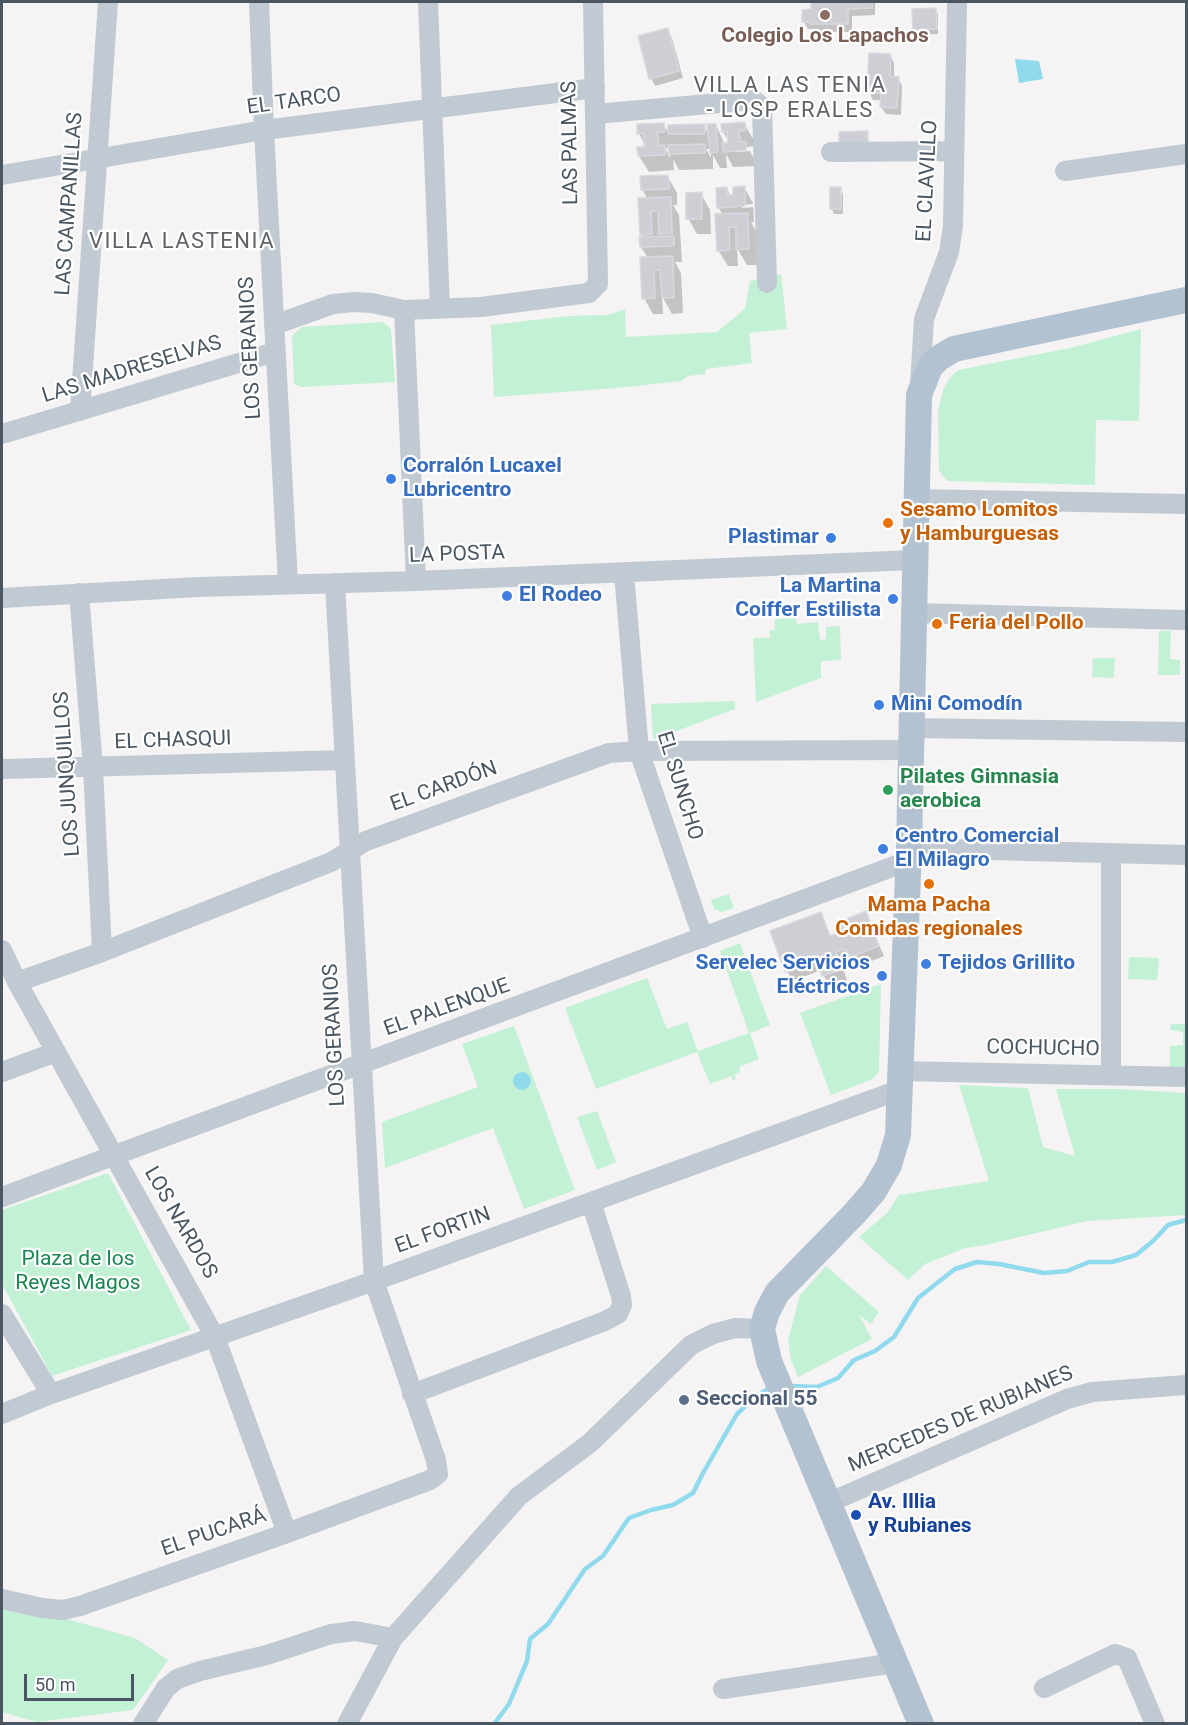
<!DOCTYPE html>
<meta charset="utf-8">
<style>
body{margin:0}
#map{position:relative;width:1188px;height:1725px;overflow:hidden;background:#f5f3f3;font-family:Roboto,sans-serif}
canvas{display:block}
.frame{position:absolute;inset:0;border:3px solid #4a5661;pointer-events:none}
.scale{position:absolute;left:24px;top:1674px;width:110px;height:27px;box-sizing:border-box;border:3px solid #4a5661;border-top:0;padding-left:8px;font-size:18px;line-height:21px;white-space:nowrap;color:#4a5661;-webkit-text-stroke:4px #fff;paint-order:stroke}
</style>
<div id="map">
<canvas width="1188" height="1725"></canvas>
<div class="frame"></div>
<div class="scale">50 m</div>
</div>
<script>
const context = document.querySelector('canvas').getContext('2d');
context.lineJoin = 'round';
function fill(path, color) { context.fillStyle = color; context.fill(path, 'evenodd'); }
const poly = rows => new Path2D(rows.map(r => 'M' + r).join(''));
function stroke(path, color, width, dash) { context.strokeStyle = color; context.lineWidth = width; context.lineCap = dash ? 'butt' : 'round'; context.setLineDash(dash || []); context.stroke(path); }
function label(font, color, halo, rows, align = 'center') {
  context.font = font + ' Roboto,sans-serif'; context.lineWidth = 4.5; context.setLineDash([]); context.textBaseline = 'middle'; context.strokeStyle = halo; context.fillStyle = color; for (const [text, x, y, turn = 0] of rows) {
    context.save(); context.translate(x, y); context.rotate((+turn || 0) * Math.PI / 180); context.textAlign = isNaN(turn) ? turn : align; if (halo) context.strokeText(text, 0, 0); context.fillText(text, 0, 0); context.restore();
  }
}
fill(poly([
 [781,274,787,329,749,333,752,363,706,369,705,374,688,376,681,381,617,388,494,397,491,325,568,316,608,315,625,309,626,337,717,332,745,309,750,281],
 [383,322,391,329,395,382,302,387,294,384,292,336,302,327],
 [1141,329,1139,421,1096,420,1095,485,947,481,939,471,938,410,943,390,949,379,958,370,1070,348],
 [796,618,797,624,818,622,820,640,826,639,826,627,840,626,841,660,821,661,821,678,756,702,753,638,770,638,769,631,775,630,775,619],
 [1159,631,1171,631,1170,659,1180,660,1180,675,1158,675],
 [1093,658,1115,658,1114,678,1092,677],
 [735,701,735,709,653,740,651,704],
 [729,894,734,908,722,912,714,909,711,900],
 [740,943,770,1025,750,1033,759,1059,739,1067,740,1072,735,1074,736,1079,733,1081,731,1076,710,1084,697,1052,596,1089,565,1008,647,978,667,1029,687,1022,698,1051,749,1033,720,951],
 [1129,957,1159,958,1157,980,1128,979],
 [881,984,879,1071,873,1079,831,1095,800,1013],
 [1171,1024,1186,1024,1186,1068,1170,1067,1170,1046,1183,1045,1183,1032,1170,1030],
 [514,1026,575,1190,524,1209,493,1128,385,1168,382,1122,478,1087,462,1044],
 [959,1085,1028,1088,1043,1147,1075,1156,1056,1089,1118,1089,1186,1093,1186,1215,1087,1221,986,1245,965,1248,925,1264,908,1280,859,1237,887,1213,899,1195,989,1181],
 [597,1111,616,1162,597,1170,577,1117],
 [108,1173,191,1330,52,1376,2,1284,2,1210],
 [826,1266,879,1312,871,1324,859,1315,872,1339,798,1377,791,1360,788,1340,800,1295],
 [2,1601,135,1638,168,1660,133,1710,37,1722,2,1712]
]), '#c3f1d5');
fill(poly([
 [1015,59,1039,61,1043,79,1019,83],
 '513 1081a9 9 0 1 1 18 0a9 9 0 1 1-18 0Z'
]), '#90daee');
fill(poly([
 [812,2,875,2,875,15,852,16,852,32,816,32,814,29,808,29,804,22,812,11],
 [935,10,938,14,938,34,917,35,915,30],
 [667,30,672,38,683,78,655,86,651,78],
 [890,55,894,63,894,78,898,78,902,86,901,115,886,114,881,107,882,100,873,100,869,92],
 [663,124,670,135,670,127,704,126,710,136,716,125,725,145,729,144,729,141,723,132,744,124,754,140,754,146,735,149,735,152,750,151,754,159,755,166,733,167,726,154,727,168,720,168,713,155,713,169,679,170,673,159,674,170,649,172,639,156,639,148,646,148,639,133],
 [665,148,670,148,670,158],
 [706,149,711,149,711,158],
 [668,177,677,193,677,205,673,205,679,215,682,262,675,262,681,273,683,313,672,314,662,296,663,314,653,314,644,298,648,258,641,247,641,238,643,238,641,234,648,200,642,189],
 [744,187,753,203,754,222,751,222,756,231,758,265,747,265,737,248,738,266,728,266,718,250,723,215,718,207,727,189,731,197],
 [753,204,753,207,742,208,742,205],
 [832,189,840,189,843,194,843,214,834,214,832,209],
 [701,194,710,210,711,234,697,234,688,218],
 [865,913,884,956,857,967,852,959,841,963,847,980,829,986,821,970,793,981,787,971,821,914,831,937,840,935]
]), '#0003');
stroke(poly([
 [789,1386,817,1387,838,1378,854,1360,875,1351,894,1337,918,1298,955,1269,977,1262,999,1264,1044,1273,1067,1271,1089,1262,1112,1262,1136,1255,1153,1241,1168,1225,1186,1220],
 [494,1724,509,1704,527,1661,530,1639,548,1624,585,1569,603,1556,629,1518,651,1510,673,1505,693,1493,703,1473,737,1414,754,1398,772,1386]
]), '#90daee', 4.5);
const building = poly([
 [811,2,872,2,872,8,848,9,848,24,810,24,810,22,802,22,802,10,811,9,811,2],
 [936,8,937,29,913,30,912,9,936,8],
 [668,28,679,71,649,79,638,36,668,28],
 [869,53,891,54,890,76,899,77,897,108,880,107,881,93,867,92,869,53],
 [745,122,746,130,739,131,740,142,746,142,746,150,723,152,722,143,728,143,727,132,722,132,721,124,745,122],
 [664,123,665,132,657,132,659,146,665,145,665,155,638,156,637,147,644,147,643,133,637,134,637,124,664,123],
 [705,124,705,134,668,134,668,125,705,124],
 [707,124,716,124,718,152,710,153,707,124],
 [868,131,868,144,839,144,839,132,868,131],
 [705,144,705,153,669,154,668,145,705,144],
 [668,175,669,189,641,190,640,176,668,175],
 [745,186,745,206,717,208,716,188,727,187,727,195,733,195,733,187,745,186],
 [830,187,841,187,841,209,830,209,830,187],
 [702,192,702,219,686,219,686,193,702,192],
 [671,197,672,233,659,234,658,211,651,211,652,234,640,235,638,198,671,197],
 [748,213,749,249,736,250,736,227,729,227,730,250,717,251,715,214,748,213],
 [674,236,674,246,640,247,639,237,674,236],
 [673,256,674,298,662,298,660,270,654,270,655,298,642,299,640,257,673,256],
 [866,911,879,946,850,957,845,949,836,952,842,969,822,976,816,960,785,972,770,931,821,912,830,936,839,933,837,923,866,911]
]);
fill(building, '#cdcfd5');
stroke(building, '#d7d9de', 1.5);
stroke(poly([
 [259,2,264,130,288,584],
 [428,2,440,308],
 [595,114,754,100,762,107,767,283],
 [831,152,954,151],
 [1065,171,1186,154],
 [2,175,264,130,595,88],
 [404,310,416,581],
 [274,325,333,304,354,302,372,303,404,310,481,307,589,293,598,284,593,2],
 [920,384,924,319,949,252,953,226,957,2],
 [80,411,108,2],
 [2,434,275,352],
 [916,499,1186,504],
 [624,573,639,751,703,938],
 [79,593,93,767,102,952],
 [2,598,199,587,416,581,914,560],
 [914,613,1186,620],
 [911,728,1186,732],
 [2,769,345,760],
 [909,848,1186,855],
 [1111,855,1111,1074],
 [2,950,17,982,215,1337,287,1533],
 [17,982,102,952,331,862,366,841,609,753,639,751,910,750],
 [900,1071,1186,1077],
 [2,1072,56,1052],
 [2,1197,908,861],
 [2,1314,51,1394],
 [412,1394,605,1321,618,1314,622,1305,621,1296,591,1202],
 [2,1414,51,1394,374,1281,899,1090],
 [828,1503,1067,1399,1092,1392,1186,1385],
 [2,1599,42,1608,63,1610,80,1606,287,1533,430,1480,438,1474,436,1460,374,1281,335,583],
 [1044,1688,1115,1654,1127,1658,1155,1724],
 [723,1689,894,1663],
 [143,1724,166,1688,177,1679,200,1671,267,1655,331,1634,355,1631,393,1638],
 [347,1724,393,1638,519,1496,590,1443,691,1345,713,1334,735,1328,762,1329]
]), '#c1cad2', 20);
stroke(poly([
 [921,1724,769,1361,762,1329,767,1312,777,1293,855,1213,874,1191,889,1165,898,1135,909,848,919,395,930,367,939,358,954,349,1186,300]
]), '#b3c2d1', 26);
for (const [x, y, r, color] of [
 [825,15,6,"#8d6e63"],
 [391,479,6,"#3f7fe0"],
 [888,523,6,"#e8710a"],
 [831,538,6,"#3f7fe0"],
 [507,596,6,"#3f7fe0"],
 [893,599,6,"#3f7fe0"],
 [937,624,6,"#e8710a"],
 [879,705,6,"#3f7fe0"],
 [888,790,6,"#2e9e5b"],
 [883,849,6,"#3f7fe0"],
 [929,884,6,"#e8710a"],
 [926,964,6,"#3f7fe0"],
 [882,976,6,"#3f7fe0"],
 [684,1400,6,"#5c6f8a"],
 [856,1515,6,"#1a4fb4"]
]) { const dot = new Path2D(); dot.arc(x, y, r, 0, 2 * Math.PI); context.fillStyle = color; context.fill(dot); stroke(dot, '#fff', 2); }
label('bold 21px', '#785e54', '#fff', [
 ["Colegio Los Lapachos",825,37]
]);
label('21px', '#4a5661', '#fff', [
 ["EL TARCO",294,102,-8],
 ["LAS PALMAS",571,143,-91],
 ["EL CLAVILLO",928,181,-87],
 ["LAS CAMPANILLAS",70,204,-86],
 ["LOS GERANIOS",251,348,-93],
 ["LAS MADRESELVAS",132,370,-17],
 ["LA POSTA",457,555,-2],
 ["EL CHASQUI",173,741,-2],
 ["LOS JUNQUILLOS",68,774,-94],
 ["EL SUNCHO",679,786,73],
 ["EL CARDÓN",444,787,-20],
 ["EL PALENQUE",447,1008,-20],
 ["LOS GERANIOS",335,1035,-93],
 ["COCHUCHO",1043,1049,1],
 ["LOS NARDOS",180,1223,60],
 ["EL FORTIN",443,1231,-20],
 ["MERCEDES DE RUBIANES",961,1420,-23],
 ["EL PUCARÁ",214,1533,-19]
]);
label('bold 21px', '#366cbe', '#fff', [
 ["Corralón Lucaxel",403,467],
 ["Lubricentro",403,491],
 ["Plastimar",819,538,"right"],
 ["La Martina",881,587,"right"],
 ["Coiffer Estilista",881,611,"right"],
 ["El Rodeo",519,596],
 ["Mini Comodín",891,705],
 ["Centro Comercial",895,837],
 ["El Milagro",895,861],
 ["Servelec Servicios",870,964,"right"],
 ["Eléctricos",870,988,"right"],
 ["Tejidos Grillito",938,964]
], 'left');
label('bold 21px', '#c56008', '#fff', [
 ["Sesamo Lomitos",900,511],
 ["y Hamburguesas",900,535],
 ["Feria del Pollo",949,624],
 ["Mama Pacha",929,906,"center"],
 ["Comidas regionales",929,930,"center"]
], 'left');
label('bold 21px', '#27864d', '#fff', [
 ["Pilates Gimnasia",900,778],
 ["aerobica",900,802]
], 'left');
label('21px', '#17864f', '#fff', [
 ["Plaza de los",78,1260],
 ["Reyes Magos",78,1284]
]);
label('bold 21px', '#4e5e75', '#fff', [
 ["Seccional 55",696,1400]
], 'left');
label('bold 21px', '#164399', '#fff', [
 ["Av. Illia",868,1503],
 ["y Rubianes",868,1527]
], 'left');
context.letterSpacing = '1.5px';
label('22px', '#5f6368', '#fff', [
 ["VILLA LAS TENIA",790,86],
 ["- LOSP ERALES",790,111],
 ["VILLA LASTENIA",182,242]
]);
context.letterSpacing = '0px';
</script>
